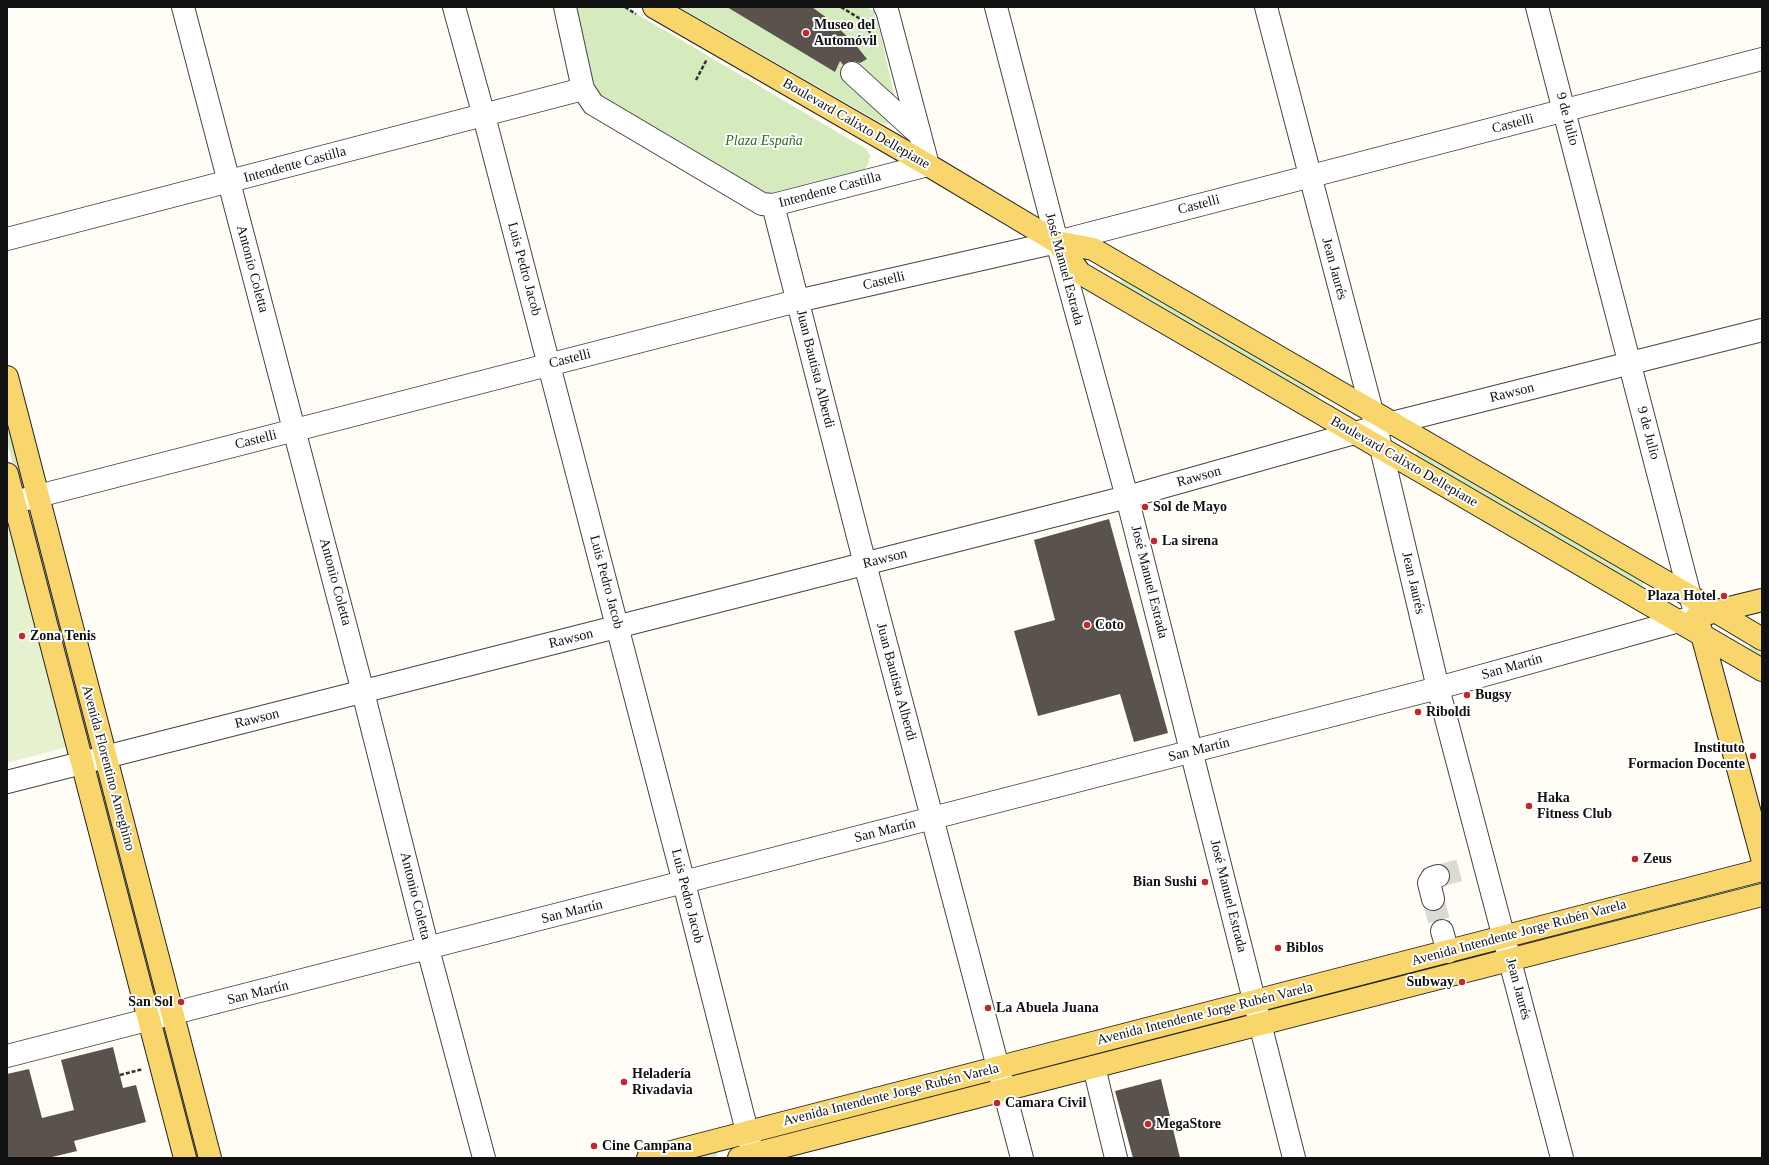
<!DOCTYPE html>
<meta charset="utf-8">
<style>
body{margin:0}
#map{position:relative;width:1769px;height:1165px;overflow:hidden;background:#fffdf5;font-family:Georgia,serif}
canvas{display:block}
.frame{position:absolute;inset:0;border:8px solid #111;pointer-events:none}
</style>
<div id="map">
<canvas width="1769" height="1165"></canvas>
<div class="frame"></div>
</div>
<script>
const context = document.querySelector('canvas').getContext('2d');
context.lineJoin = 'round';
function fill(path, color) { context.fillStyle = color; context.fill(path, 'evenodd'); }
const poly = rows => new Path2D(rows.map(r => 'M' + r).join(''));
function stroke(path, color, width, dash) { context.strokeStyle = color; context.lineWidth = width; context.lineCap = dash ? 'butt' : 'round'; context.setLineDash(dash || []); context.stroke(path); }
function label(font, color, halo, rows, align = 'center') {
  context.font = font + ' Georgia,serif'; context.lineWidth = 4; context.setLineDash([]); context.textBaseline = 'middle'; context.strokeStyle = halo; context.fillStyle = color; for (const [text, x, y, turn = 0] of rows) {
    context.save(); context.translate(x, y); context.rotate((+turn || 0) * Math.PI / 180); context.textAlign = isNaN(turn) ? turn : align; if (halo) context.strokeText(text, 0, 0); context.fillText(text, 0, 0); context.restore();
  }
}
fill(poly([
 [576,7,625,7,866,149,870,155,869,162,865,169,770,193,758,190,601,96,594,86],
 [679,7,866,7,873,11,877,19,898,112,895,119,886,124,881,123],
 [1124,276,1322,391,1315,403,1117,288],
 [7,409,26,485,23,487,18,484,7,442],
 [1419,448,1645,580,1639,590,1413,459],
 [33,524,36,525,92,741,90,743,86,743,30,526],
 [1753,643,1762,648,1762,662,1747,653],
 [98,776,101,777,157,993,155,995,151,995,95,778],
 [1729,888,1732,891,1731,894,1537,943,1535,940],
 [1473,955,1475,957,1474,960,1280,1009,1278,1007,1279,1003],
 [1221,1020,1223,1022,1029,1074,1026,1072,1027,1069],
 [165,1033,168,1033,202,1158,193,1158,162,1035],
 [715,1151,718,1153,715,1158,680,1158]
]), '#d5ebbd');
fill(poly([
 [7,525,8,525,67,747,7,763]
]), '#e6f2cf');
fill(poly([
 [727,7,812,7,831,21,855,44,867,59,860,63,854,61,849,61,843,65,840,61,835,72],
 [1109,519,1168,733,1134,742,1120,694,1038,716,1014,631,1055,620,1034,540],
 [113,1047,123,1088,136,1085,146,1122,74,1141,77,1151,48,1158,7,1158,7,1074,29,1069,42,1118,74,1110,61,1060],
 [1161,1079,1180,1158,1133,1158,1115,1091]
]), '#5a524d');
stroke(poly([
 [1438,876,1468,868],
 [1433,899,1442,931]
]), '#dbdad3', 22, [22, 11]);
const minor = poly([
 [183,7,363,692,428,949,484,1158],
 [454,7,484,116,684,883,752,1151],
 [565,7,583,89,593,104,762,204,773,205,928,165,887,10,885,7],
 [996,7,1057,242,1127,497,1294,1158],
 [1266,7,1376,427,1438,688,1562,1158],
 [852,73,920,135],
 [773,205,865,564,1022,1158],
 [7,239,583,89],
 [7,504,797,301,1057,242,1762,59],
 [7,782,1127,497,1376,427,1762,330],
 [1433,899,1429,883,1432,878,1438,876],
 [1442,931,1448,952],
 [7,1056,1438,688,1697,616,1690,596,1537,7],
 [1094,1067,1116,1158]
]);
const major = poly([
 [654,7,928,165,1057,242,1093,249,1690,596,1762,639],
 [1057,242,1080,273,1762,670],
 [7,377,210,1158],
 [7,474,185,1158],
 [1762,600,1697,616,1762,858],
 [648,1158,1762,870],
 [739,1158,1762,895]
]);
stroke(minor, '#444', 24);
stroke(major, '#222', 24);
stroke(poly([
 [625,7,636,14],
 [841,7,862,20,874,39],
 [696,80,707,59],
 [120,1075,143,1069]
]), '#333', 2.5, [4, 2]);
stroke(minor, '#fff', 22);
stroke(major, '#f9d66b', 22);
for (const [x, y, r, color] of [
 [806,33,4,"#c4262e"],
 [1145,507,4,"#c4262e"],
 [1154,541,4,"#c4262e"],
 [1724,596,4,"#c4262e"],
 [1087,625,4,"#c4262e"],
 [22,636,4,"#c4262e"],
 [1467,695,4,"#c4262e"],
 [1418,712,4,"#c4262e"],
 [1753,756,4,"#c4262e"],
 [1529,806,4,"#c4262e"],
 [1635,859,4,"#c4262e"],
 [1205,882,4,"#c4262e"],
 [1278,948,4,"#c4262e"],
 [1462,982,4,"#c4262e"],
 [181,1002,4,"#c4262e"],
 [988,1008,4,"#c4262e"],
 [624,1082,4,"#c4262e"],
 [997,1103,4,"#c4262e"],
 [1148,1124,4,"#c4262e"],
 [594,1146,4,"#c4262e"]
]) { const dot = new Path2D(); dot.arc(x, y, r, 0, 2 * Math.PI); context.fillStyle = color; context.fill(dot); stroke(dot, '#fff', 1.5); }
label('bold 14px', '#111', '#fff', [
 ["Museo del",814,25],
 ["Automóvil",814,41],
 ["Sol de Mayo",1153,507],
 ["La sirena",1162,541],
 ["Plaza Hotel",1716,596,"right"],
 ["Coto",1095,625],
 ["Zona Tenis",30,636],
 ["Bugsy",1475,695],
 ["Riboldi",1426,712],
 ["Instituto",1745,748,"right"],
 ["Formacion Docente",1745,764,"right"],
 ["Haka",1537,798],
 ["Fitness Club",1537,814],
 ["Zeus",1643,859],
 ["Bian Sushi",1197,882,"right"],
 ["Biblos",1286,948],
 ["Subway",1454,982,"right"],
 ["San Sol",173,1002,"right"],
 ["La Abuela Juana",996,1008],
 ["Heladería",632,1074],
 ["Rivadavia",632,1090],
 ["Camara Civil",1005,1103],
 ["MegaStore",1156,1124],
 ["Cine Campana",602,1146]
], 'left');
label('14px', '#111', '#fff', [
 ["9 de Julio",1567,119,75],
 ["Boulevard Calixto Dellepiane",856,124,30],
 ["Castelli",1513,124,-15],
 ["Intendente Castilla",295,165,-15],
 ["Intendente Castilla",830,190,-15],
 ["Castelli",1199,205,-15],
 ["Antonio Coletta",252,269,75],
 ["Luis Pedro Jacob",524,269,75],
 ["José Manuel Estrada",1064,269,75],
 ["Jean Jaurés",1334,269,75],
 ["Castelli",884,281,-13],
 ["Castelli",570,359,-14],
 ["Juan Bautista Alberdi",815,369,76],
 ["Rawson",1512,393,-14],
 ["9 de Julio",1648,433,75],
 ["Castelli",256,440,-14],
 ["Boulevard Calixto Dellepiane",1404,462,30],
 ["Rawson",1199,477,-16],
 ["Rawson",885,559,-14],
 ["Antonio Coletta",335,582,75],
 ["Luis Pedro Jacob",606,582,75],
 ["José Manuel Estrada",1149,582,76],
 ["Jean Jaurés",1413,583,77],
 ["Rawson",571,639,-14],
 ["San Martín",1512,667,-16],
 ["Juan Bautista Alberdi",896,682,75],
 ["Rawson",257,719,-14],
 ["San Martín",1199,750,-14],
 ["Avenida Florentino Ameghino",108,768,75],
 ["San Martín",885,831,-14],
 ["Antonio Coletta",415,896,76],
 ["Luis Pedro Jacob",687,896,76],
 ["José Manuel Estrada",1228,896,76],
 ["San Martín",572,912,-14],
 ["Avenida Intendente Jorge Rubén Varela",1519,933,-15],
 ["Jean Jaurés",1518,989,75],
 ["San Martín",258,993,-14],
 ["Avenida Intendente Jorge Rubén Varela",1205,1014,-14],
 ["Avenida Intendente Jorge Rubén Varela",891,1095,-14]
]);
label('italic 14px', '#2f6b1f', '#fff', [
 ["Plaza España",764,141]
]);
</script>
